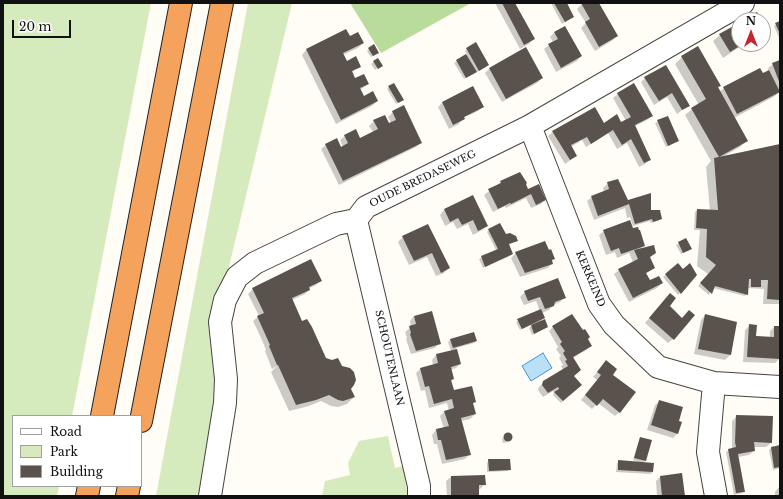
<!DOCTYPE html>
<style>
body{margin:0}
#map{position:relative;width:783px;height:499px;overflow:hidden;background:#fffdf5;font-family:"Libre Baskerville",serif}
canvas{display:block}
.frame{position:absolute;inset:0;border:4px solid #111;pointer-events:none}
.legend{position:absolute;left:12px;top:415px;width:130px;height:72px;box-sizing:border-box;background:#fff;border:1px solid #a0a0a0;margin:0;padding:5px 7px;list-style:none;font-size:12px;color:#111}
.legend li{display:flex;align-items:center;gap:8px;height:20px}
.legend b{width:20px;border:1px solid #a0a0a0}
.north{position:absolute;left:731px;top:12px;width:40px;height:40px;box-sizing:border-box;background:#fff;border:1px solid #a0a0a0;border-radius:50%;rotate:0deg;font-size:11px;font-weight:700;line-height:16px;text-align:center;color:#111}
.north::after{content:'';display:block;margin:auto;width:14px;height:18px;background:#c4262e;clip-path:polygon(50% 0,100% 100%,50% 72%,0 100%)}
.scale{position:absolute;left:12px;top:20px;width:59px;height:18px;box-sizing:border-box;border:2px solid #111;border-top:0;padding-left:5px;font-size:12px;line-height:14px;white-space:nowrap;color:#111;-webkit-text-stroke:3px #fff;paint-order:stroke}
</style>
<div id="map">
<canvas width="783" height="499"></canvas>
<div class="frame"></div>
<ul class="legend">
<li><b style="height:5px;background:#fff"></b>Road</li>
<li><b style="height:11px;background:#d5ebbd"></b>Park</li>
<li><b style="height:11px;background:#5a524d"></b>Building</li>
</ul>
<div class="north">N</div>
<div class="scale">20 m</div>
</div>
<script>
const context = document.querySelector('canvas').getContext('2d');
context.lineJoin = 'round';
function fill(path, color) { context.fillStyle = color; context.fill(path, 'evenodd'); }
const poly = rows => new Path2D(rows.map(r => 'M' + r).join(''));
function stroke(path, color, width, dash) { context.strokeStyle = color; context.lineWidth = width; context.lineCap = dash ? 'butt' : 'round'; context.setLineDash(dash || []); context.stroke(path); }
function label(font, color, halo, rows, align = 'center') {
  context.font = font + ' "Libre Baskerville",serif'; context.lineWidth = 4; context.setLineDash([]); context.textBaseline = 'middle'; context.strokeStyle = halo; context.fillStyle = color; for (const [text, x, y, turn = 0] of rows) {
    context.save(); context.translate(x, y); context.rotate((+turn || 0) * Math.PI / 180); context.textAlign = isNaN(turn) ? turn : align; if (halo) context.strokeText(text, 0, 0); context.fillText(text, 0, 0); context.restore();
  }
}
fill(poly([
 [3,3,151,3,72,416,13,416,13,486,59,486,57,496,3,496],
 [248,3,292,3,228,271,220,290,220,378,202,496,156,496],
 [388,436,395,468,403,466,408,496,322,496,325,481,350,475,348,463,359,441]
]), '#d5ebbd');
fill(poly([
 [350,3,471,3,381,53]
]), '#b9dc9c');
const water = poly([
 [543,353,552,368,531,381,522,366,543,353]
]);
fill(water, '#b9e0f7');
stroke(water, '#3f96cf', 1);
fill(poly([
 [495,3,514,3,533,39,529,44,520,49],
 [553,3,565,3,573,17,562,24,552,5],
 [583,3,598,3,617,35,613,40,595,51,581,28,586,23,577,9],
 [780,22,780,40,774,26],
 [739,24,739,44,759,44,748,51,744,44,723,58,713,41,720,35],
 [763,24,766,29,763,33],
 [346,31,349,38,363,43,358,48,343,55,346,62,359,66,351,73,355,79,368,84,360,90,363,97,377,101,372,106,336,124,302,55,306,50],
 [554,33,581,56,577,61,556,72,544,49,553,42,550,37],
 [369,49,375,55,371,57,367,51],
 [467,49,486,67,477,72,476,71,464,79,454,63,467,55,465,51],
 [682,57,717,88,719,92,724,88,769,71,768,68,773,64,780,61,780,91,775,96,734,118,747,140,740,147,724,156,780,145,780,304,763,304,764,289,747,288,747,294,745,296,713,288,709,295,698,286,708,274,697,266,700,230,694,230,695,212,697,210,710,211,706,167,711,161,685,115,692,109,699,105,675,64],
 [378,59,380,67,375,70,371,64],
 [666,66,689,105,677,114,667,97,654,105,641,82,645,78],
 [490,68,542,78,537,83,502,102,485,73],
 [393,84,400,101,396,104,387,89],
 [473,87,483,107,478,111,463,118,459,124,449,129,438,107,442,103],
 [618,94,651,116,647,120,635,126,650,159,645,164,639,167,627,143,617,149,608,133,586,147,582,140,571,147,576,156,565,164,548,136,553,132,603,124,621,124,626,121,613,98],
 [393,112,421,142,416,147,339,185,321,149,326,145,340,148,343,147,340,140,345,136,359,139,373,132,369,126,374,121,388,125,391,123,388,117],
 [667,117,677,141,666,147,655,123],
 [520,173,528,191,545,199,541,204,531,208,526,198,506,208,505,206,493,212,484,195,501,182],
 [608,183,627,201,650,211,661,219,658,221,651,223,650,221,633,226,630,217,627,218,625,208,594,220,587,201,592,197,604,192,603,188],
 [472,196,487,226,482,230,473,235,468,224,457,229,453,222,445,226,440,215,444,210],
 [428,225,448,268,444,273,436,276,427,257,409,265,398,242,403,237],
 [489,230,517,240,508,245,512,254,510,256,483,268,479,259,496,250,487,232],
 [633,230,643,246,640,250,654,253,649,258,654,268,645,274,649,282,662,283,657,288,629,302,614,274,619,270,633,262,629,253,617,258,615,252,606,255,599,235,604,231],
 [686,239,691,249,681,254,676,245],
 [516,253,554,258,551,261,552,263,548,268,520,277,511,258],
 [678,265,683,270,696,275,678,295,663,277],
 [321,280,316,285,308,289,309,290,305,294,292,300,302,322,326,359,350,389,354,397,347,404,338,407,331,406,321,401,309,406,289,411,271,372,277,366,272,369,265,351,266,350,262,340,253,321,259,316,248,294,253,289],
 [525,292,565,297,560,302,553,305,549,310,542,313,544,317,539,323,547,327,532,335,529,328,534,323,520,330,516,322,540,311,536,301,524,305,520,297],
 [666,299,668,306,673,339,668,343,645,323],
 [705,315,736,323,730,355,725,360,694,354,701,320],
 [414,316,439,343,435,348,411,354,406,339,407,338,405,332,411,327,410,321],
 [750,325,755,337,770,337,770,331,774,327,780,327,779,359,775,363,743,362,745,330],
 [553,327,587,339,591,345,586,350,573,358,573,376,581,385,561,403,553,395,554,393,553,391,543,397,538,390,539,387,544,382,563,370,561,366,563,365,559,358,561,356,556,349,558,347,549,331],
 [450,340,476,341,474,343,456,348,460,364,456,368,450,370,453,379,451,381,454,392,475,402,472,404,475,414,470,419,461,421,470,454,465,459,442,464,437,444,434,444,432,435,436,430,444,429,440,416,444,412,449,411,447,403,429,408,425,390,421,391,416,373,420,369,433,365,432,360,436,355,451,351,448,342],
 [606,361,612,375,620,412,615,416,598,403,592,409,581,400,597,380,593,377],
 [660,401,678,422,677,434,673,438,647,430,655,405],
 [737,416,771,443,766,447,753,447,754,451,749,455,738,457,744,491,742,493,734,495,726,452,732,449,732,421],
 [508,434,511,436,511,439,505,443,503,443,502,439],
 [641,438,645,461,643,463,653,472,650,474,616,472,617,463,619,461,638,462,633,460,639,440],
 [780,446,780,468,773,470,769,450,771,448],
 [489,460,510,469,508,471,487,472,487,463],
 [451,477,485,484,480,489,478,489,478,496,447,496,446,481],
 [660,477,684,496,657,496,656,481],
 [779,487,780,496,775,496,775,492]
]), '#0003');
fill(poly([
 [502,3,515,3,535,39,524,45],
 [554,3,567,3,574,17,565,22],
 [581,3,599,3,618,36,599,47,585,22,590,19],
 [757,12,762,20,743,20],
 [780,21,780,34,775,23],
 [739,23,739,44,743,44,730,52,719,34],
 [565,26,582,56,561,68,548,44,558,39,554,32],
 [346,29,350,36,358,32,364,43,343,53,347,61,356,56,361,67,352,71,355,78,364,74,369,84,360,88,364,96,373,91,378,101,341,120,306,49],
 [476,42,489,65,479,71,466,48],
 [374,44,379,53,373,56,368,48],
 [698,46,721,86,718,87,748,141,719,157,691,108,706,99,681,56],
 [526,47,543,78,506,99,489,68],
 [466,54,477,72,466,78,456,60],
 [378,58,383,66,378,69,373,61],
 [780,60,780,84,772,63],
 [666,65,690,106,682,110,672,93,659,101,644,77],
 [760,68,763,73,769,70,780,92,737,114,723,87],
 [394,83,404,100,398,103,388,86],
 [634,83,653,116,635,125,651,160,644,163,631,139,622,145,613,130,591,144,587,137,571,145,577,156,570,160,552,131,595,107,604,123,617,114,621,122,631,117,617,93],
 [473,86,484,107,464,117,465,119,453,125,442,102],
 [404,105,422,143,343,181,325,144,337,138,341,147,348,143,344,135,356,129,360,138,378,129,373,120,385,115,389,123,396,120,392,111],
 [668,116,679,141,668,146,657,120],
 [780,144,780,300,767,299,768,280,761,280,761,287,751,287,751,279,749,279,748,295,715,286,712,294,700,283,716,265,706,257,707,229,696,228,697,209,718,210,714,158],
 [520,172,527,183,526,184,528,189,539,184,546,200,536,205,531,194,511,204,510,203,498,209,488,189,501,183,500,181],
 [618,179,628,200,651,193,651,210,660,210,662,219,653,222,652,219,635,224,629,204,598,216,591,196,609,189,607,182],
 [473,195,488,226,478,231,473,220,462,225,458,218,450,222,444,209],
 [630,220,633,228,638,227,639,230,640,230,645,246,621,254,619,248,611,251,603,230],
 [500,223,506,234,510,233,516,236,518,241,509,244,513,254,485,267,481,256,498,249,488,229],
 [428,224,450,268,441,273,432,253,414,261,402,236],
 [686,238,692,249,683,253,678,242],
 [545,241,549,250,551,249,555,259,552,260,553,264,525,273,515,252],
 [654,245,656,253,650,257,655,268,646,273,650,280,659,276,663,283,633,298,618,269,638,259,634,250],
 [311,259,322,281,309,287,310,290,292,298,302,321,307,319,312,327,326,358,332,360,338,358,342,366,350,368,354,372,356,380,354,385,351,389,355,397,343,401,338,400,329,395,316,400,296,405,278,365,277,365,269,346,270,345,266,336,257,316,264,313,252,288],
 [678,263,683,269,690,263,697,275,681,294,665,274],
 [558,278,566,298,555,302,554,306,545,309,540,297,528,301,524,291],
 [670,293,676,298,670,306,682,318,689,310,695,315,674,340,649,318],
 [541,309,545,318,522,329,517,319],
 [432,311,441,344,416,351,410,334,411,333,409,326,416,324,414,316],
 [572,314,583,330,585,329,590,337,588,339,592,346,573,357,581,370,574,376,582,385,563,401,554,392,559,389,558,387,548,393,542,385,543,381,568,366,565,361,567,360,563,353,565,351,560,344,562,342,552,326],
 [705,314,737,322,731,355,698,349],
 [545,319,548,327,534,334,531,325],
 [749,324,757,325,756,336,774,337,774,326,780,326,780,359,747,357],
 [474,332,477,341,453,348,450,339],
 [457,349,461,364,451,367,454,379,451,380,454,390,472,386,476,402,473,403,476,414,461,418,471,455,446,460,441,440,438,440,436,429,449,426,444,411,454,408,452,399,434,404,429,386,425,387,420,368,438,363,436,354],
 [606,360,617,369,613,375,636,392,620,413,603,399,597,406,585,395,601,375,597,372],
 [659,400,683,407,679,421,682,422,678,434,651,425],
 [736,415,773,416,772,443,754,442,755,451,738,454,745,492,736,493,728,449,736,447,735,442],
 '503.5 437a4.5 4.5 0 1 1 9 0a4.5 4.5 0 1 1-9 0Z',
 [640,437,652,440,646,461,634,458],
 [780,445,780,467,774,468,771,447],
 [488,459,510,459,511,470,489,471],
 [618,460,654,463,653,472,618,470],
 [682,473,685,496,662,496,660,476],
 [485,475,486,485,479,485,479,496,451,496,451,476]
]), '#5a524d');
const minor = poly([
 [530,126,599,304,614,325,658,367,714,383,780,387],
 [356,220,419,486,419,496],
 [714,383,708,452,716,496],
 [210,496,225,403,226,379,220,322,225,300,237,277,255,263,336,224,356,220,366,207,530,126,743,3]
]);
const highway = poly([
 [102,416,181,3],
 [141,421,222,3],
 [87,496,89,486],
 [127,496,129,486]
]);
stroke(minor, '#444', 24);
stroke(highway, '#222', 24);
stroke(minor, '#fff', 22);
stroke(highway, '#f5a25d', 22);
label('10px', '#111', '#fff', [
 ["OUDE BREDASEWEG",423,179,-26],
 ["KERKEIND",590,279,67],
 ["SCHOUTENLAAN",389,358,77]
]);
</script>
